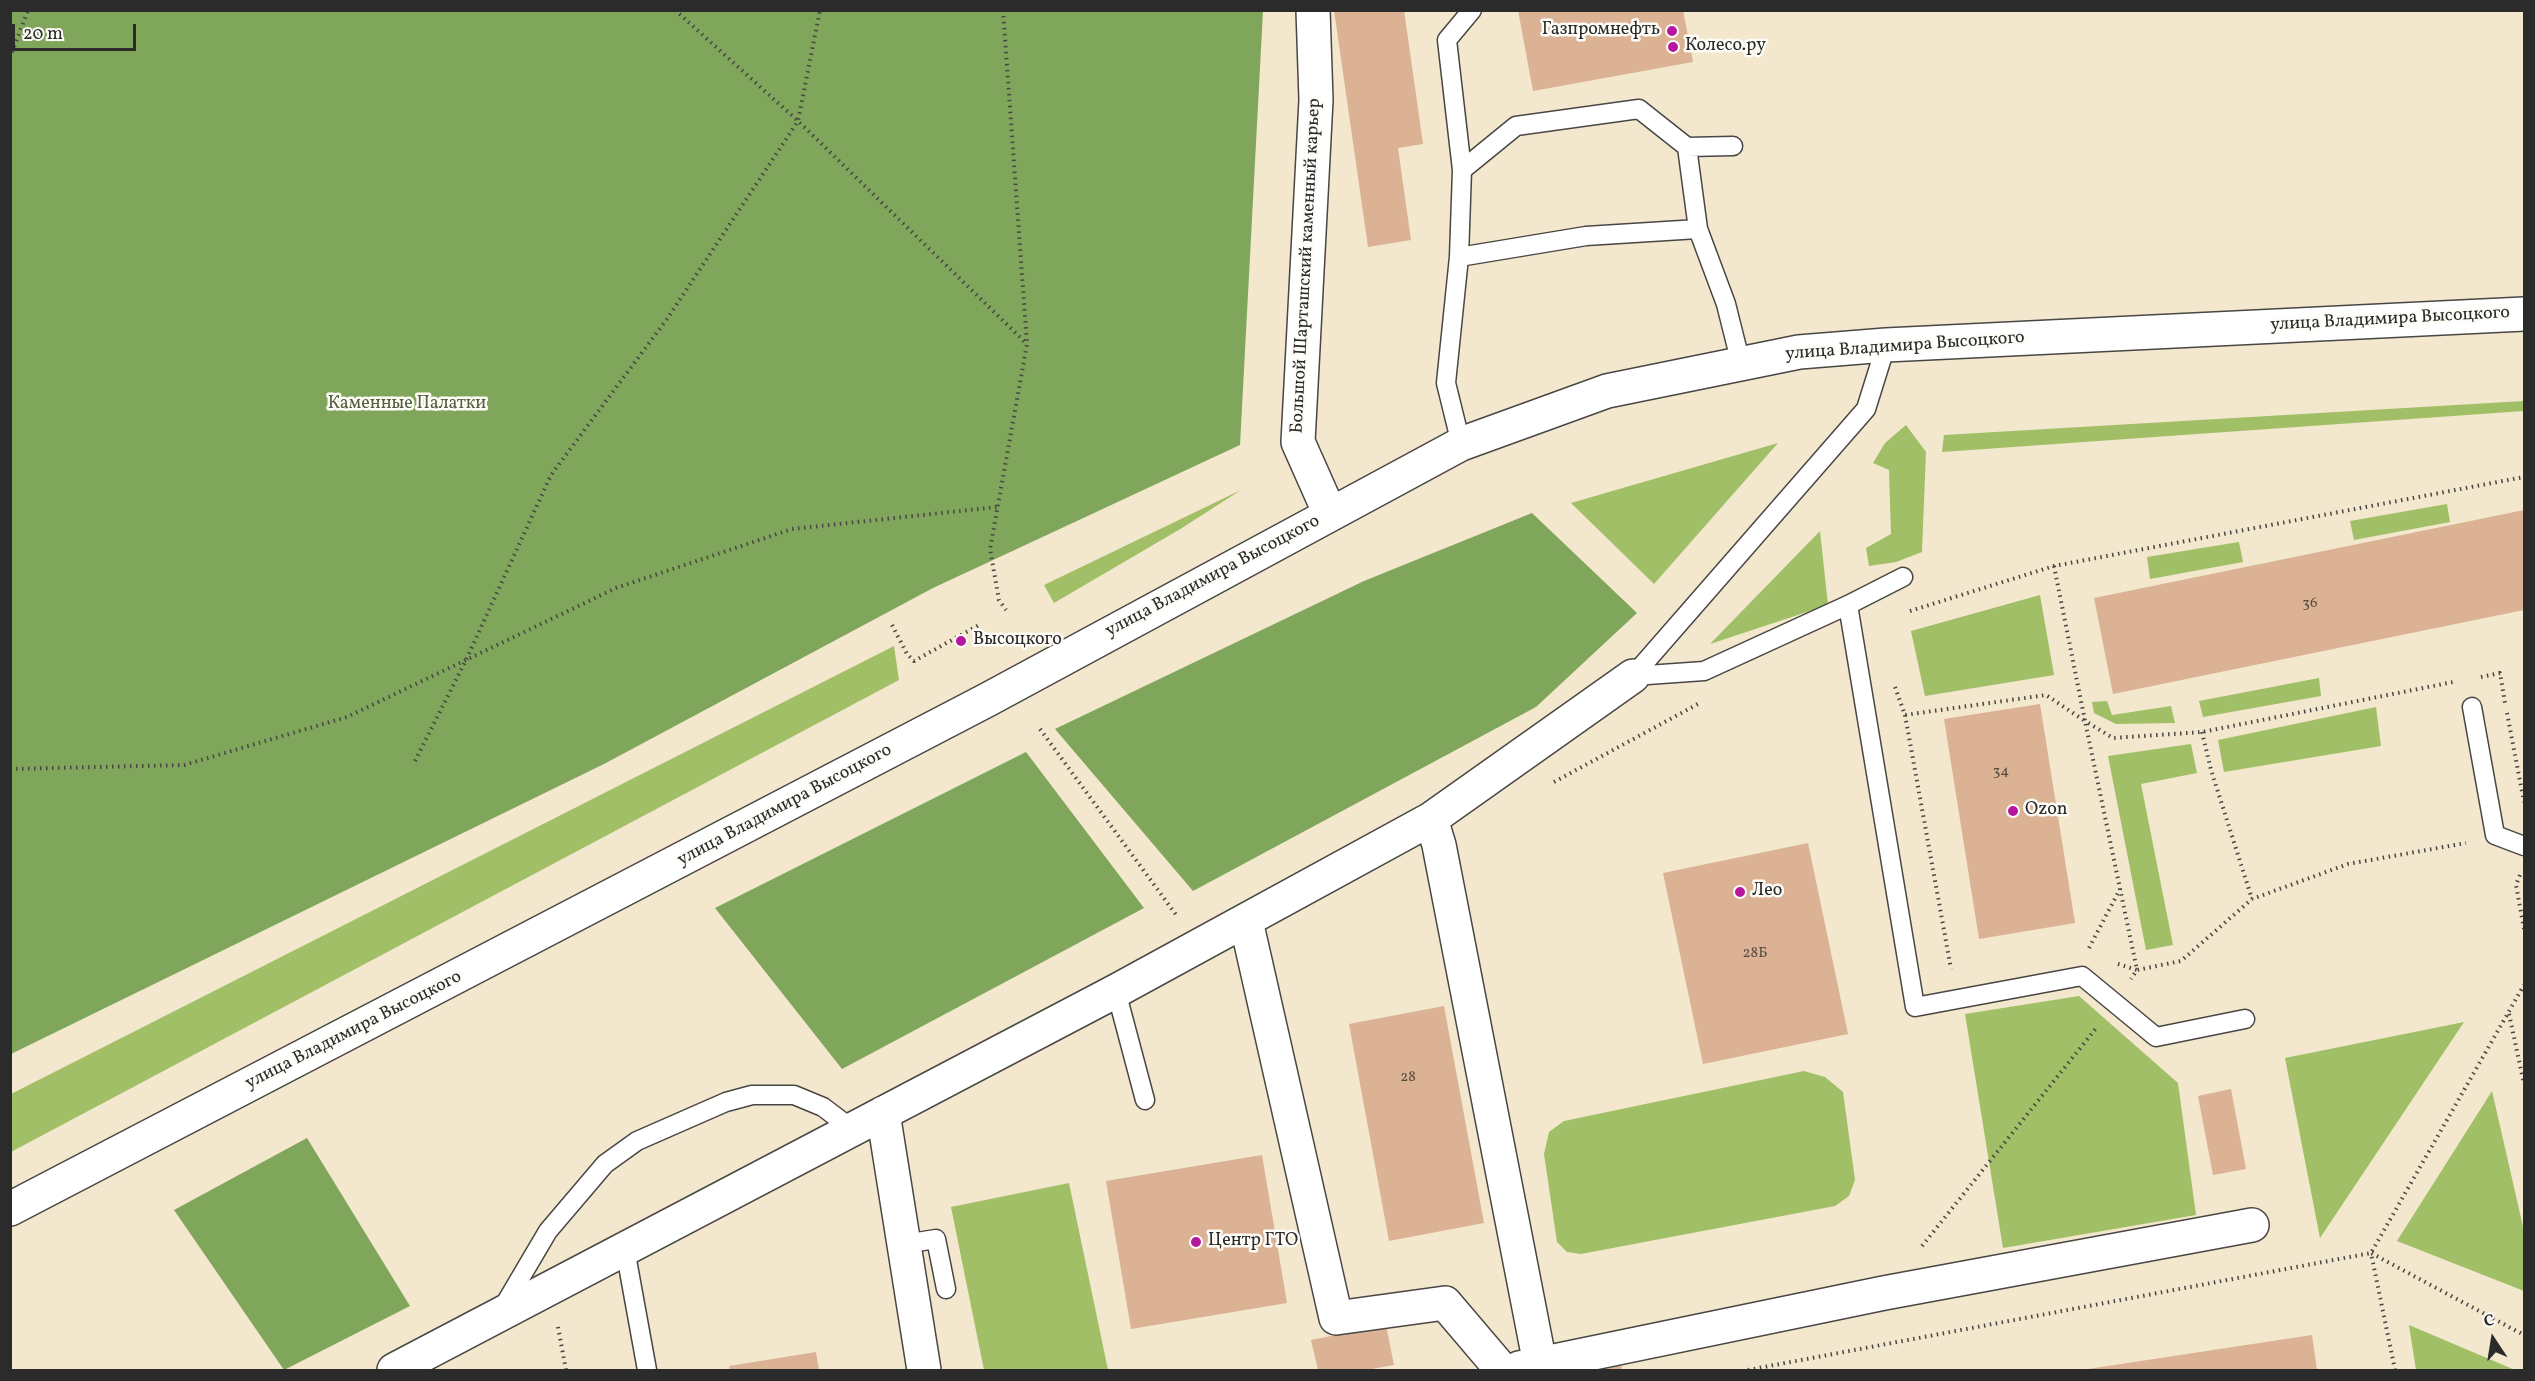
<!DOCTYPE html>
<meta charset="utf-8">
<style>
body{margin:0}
#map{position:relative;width:2535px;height:1381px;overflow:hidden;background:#f3e7ce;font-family:Vollkorn,serif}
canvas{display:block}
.frame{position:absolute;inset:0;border:12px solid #2b2b2b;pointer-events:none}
.north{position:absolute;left:2463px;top:1309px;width:60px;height:60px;-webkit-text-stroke:4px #fdfcf7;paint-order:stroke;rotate:348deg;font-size:16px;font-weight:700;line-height:24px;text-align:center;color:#2b2b2b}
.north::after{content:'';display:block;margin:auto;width:21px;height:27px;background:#2b2b2b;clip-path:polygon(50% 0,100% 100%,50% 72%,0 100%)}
.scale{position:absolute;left:12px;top:24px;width:124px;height:27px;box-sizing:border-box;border:3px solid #2b2b2b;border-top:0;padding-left:8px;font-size:18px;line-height:21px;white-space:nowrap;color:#2b2b2b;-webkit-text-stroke:4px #fdfcf7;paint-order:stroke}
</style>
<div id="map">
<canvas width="2535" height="1381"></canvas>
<div class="frame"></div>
<div class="north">С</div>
<div class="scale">20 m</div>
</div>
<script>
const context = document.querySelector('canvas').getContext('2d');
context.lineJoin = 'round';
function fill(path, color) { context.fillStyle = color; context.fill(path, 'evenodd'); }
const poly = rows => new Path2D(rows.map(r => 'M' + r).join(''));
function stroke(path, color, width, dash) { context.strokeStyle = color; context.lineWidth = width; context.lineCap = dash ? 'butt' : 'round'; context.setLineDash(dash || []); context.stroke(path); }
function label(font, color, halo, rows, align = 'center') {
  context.font = font + ' Vollkorn,serif'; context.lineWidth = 5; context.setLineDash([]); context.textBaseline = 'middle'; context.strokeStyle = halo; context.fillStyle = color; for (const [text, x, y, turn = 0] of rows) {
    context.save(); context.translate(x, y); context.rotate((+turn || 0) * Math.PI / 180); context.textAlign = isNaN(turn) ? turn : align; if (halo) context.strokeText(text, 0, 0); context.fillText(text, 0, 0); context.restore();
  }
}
fill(poly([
 [2524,401,2524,411,1942,452,1944,435],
 [1906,425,1926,452,1922,552,1896,562,1869,566,1866,548,1891,534,1889,470,1873,463,1885,443],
 [1778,443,1654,584,1571,503],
 [1241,490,1182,528,1054,603,1044,585],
 [2447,504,2450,522,2354,540,2350,521],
 [1820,531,1828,605,1710,644],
 [2239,542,2243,562,2150,579,2147,557],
 [2040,595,2054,675,1925,696,1911,631],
 [894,646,899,680,11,1152,11,1094],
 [2319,678,2321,696,2203,717,2199,701],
 [2107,701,2112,715,2171,706,2175,723,2116,724,2094,713,2092,702],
 [2376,707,2381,746,2224,772,2218,740],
 [2191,744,2197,773,2141,784,2173,945,2146,950,2108,756],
 [2079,996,2178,1083,2196,1215,2003,1248,1965,1014],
 [2464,1022,2320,1238,2285,1058],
 [1804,1071,1825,1077,1843,1092,1855,1180,1849,1196,1835,1206,1581,1254,1567,1252,1557,1242,1544,1154,1549,1132,1564,1121],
 [2492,1091,2524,1231,2524,1291,2397,1241],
 [1069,1183,1108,1370,984,1370,951,1207],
 [2409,1325,2515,1370,2416,1370]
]), '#a1bf66');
fill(poly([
 [11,10,1263,11,1240,445,933,588,604,764,11,1054],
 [1532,513,1637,613,1536,707,1193,891,1055,729,1364,581],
 [1026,752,1144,908,842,1069,715,908],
 [307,1138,410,1306,284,1370,174,1210]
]), '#80a65b');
fill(poly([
 [1334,10,1404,10,1423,144,1398,148,1411,240,1368,247],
 [1518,10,1683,10,1693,62,1533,91],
 [2524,510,2524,610,2113,694,2094,598],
 [2040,704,2075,923,1979,939,1944,719],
 [1808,843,1848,1034,1703,1064,1663,873],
 [1444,1006,1484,1223,1389,1241,1349,1024],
 [2231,1089,2246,1169,2213,1175,2198,1096],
 [1262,1155,1287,1303,1131,1329,1106,1181],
 [1386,1325,1394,1365,1366,1370,1318,1370,1311,1340],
 [2312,1335,2317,1370,2088,1370,2088,1369],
 [816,1352,819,1370,730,1370,729,1366],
 [1621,1364,1622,1370,1591,1370,1591,1369]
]), '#dbb294');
const service = poly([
 [1733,146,1687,147,1698,229,1726,304,1741,364],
 [1462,170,1516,126,1639,109,1687,147],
 [1459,257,1462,170,1447,40,1472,10],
 [1461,444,1446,383,1459,257,1586,236,1698,229],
 [1848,605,1915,1007,2082,976,2156,1037,2245,1019],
 [1633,676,1866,409,1886,345],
 [1633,676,1704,671,1848,605,1903,577],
 [2472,707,2495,835,2524,846],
 [1116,991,1145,1100],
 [904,1244,936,1239,946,1289],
 [625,1249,647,1370],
 [502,1309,548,1231,605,1164,637,1141,726,1102,752,1095,794,1095,823,1107,852,1129]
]);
const minor = poly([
 [1313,10,1316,100,1298,442,1330,514],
 [1431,819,1439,845,1540,1364,1519,1368],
 [1246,921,1336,1318,1445,1303,1502,1370],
 [883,1113,924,1370],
 [1540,1364,1884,1293,2252,1225],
 [394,1370,1116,991,1431,819,1633,676]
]);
const secondary = poly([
 [10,1209,987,700,1461,444,1607,391,1799,352,1886,345,2524,314]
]);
stroke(service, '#494743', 21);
stroke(minor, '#494743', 36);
stroke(secondary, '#494743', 36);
stroke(poly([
 [675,10,798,121,1027,344],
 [1003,10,1027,344,990,549,999,600,1006,610],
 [10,58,28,10],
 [2054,566,2085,721,2113,738,2202,732,2453,682],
 [1910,611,2054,566,2524,477],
 [892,625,907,654,914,661,979,625],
 [2481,677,2500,673,2505,703],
 [1895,687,1905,715,2046,695,2085,721,2137,970,2181,961,2252,899,2348,864,2466,843],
 [2507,713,2524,802],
 [1905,715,1951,969],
 [1040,729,1177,916],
 [2202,732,2211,770,2252,899],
 [415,761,466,660,551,475,667,319,798,121,820,10],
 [10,769,184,765,347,717,616,588,792,529,997,507],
 [1554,782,1698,704],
 [2520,875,2516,885,2524,929],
 [2089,948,2120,889],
 [2118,964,2137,970,2131,979],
 [2509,1014,2524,1084],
 [1922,1246,2097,1027],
 [558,1327,566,1370],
 [1748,1370,2371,1253,2524,985],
 [2395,1370,2371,1253,2524,1335]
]), '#494743', 4, [1.5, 4.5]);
stroke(service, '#fff', 18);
stroke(minor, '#fff', 33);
stroke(secondary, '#fff', 33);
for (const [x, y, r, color] of [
 [1672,31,6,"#b5179e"],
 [1673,47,6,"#b5179e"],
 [961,641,6,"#b5179e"],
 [2013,811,6,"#b5179e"],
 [1740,892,6,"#b5179e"],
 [1196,1242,6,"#b5179e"]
]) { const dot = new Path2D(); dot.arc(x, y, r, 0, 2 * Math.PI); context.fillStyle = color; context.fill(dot); stroke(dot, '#fdfcf7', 2); }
label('15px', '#574d45', null, [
 ["36",2310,604],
 ["34",2001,772],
 ["28Б",1755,954],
 ["28",1408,1078]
]);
label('18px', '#2b2b2b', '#fdfcf7', [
 ["Газпромнефть",1660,31,"right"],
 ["Колесо.ру",1685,47],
 ["Высоцкого",973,641],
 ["Ozon",2025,811],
 ["Лео",1752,892],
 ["Центр ГТО",1208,1242]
], 'left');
label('18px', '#2b2b2b', '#fdfcf7', [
 ["Большой Шарташский каменный карьер",1307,266,-87],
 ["улица Владимира Высоцкого",2390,320,-3],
 ["улица Владимира Высоцкого",1905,347,-4],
 ["улица Владимира Высоцкого",1213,577,-28],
 ["улица Владимира Высоцкого",785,806,-28],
 ["улица Владимира Высоцкого",354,1031,-27]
]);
label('18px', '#545f40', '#fdfcf7', [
 ["Каменные Палатки",407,405]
]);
</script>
